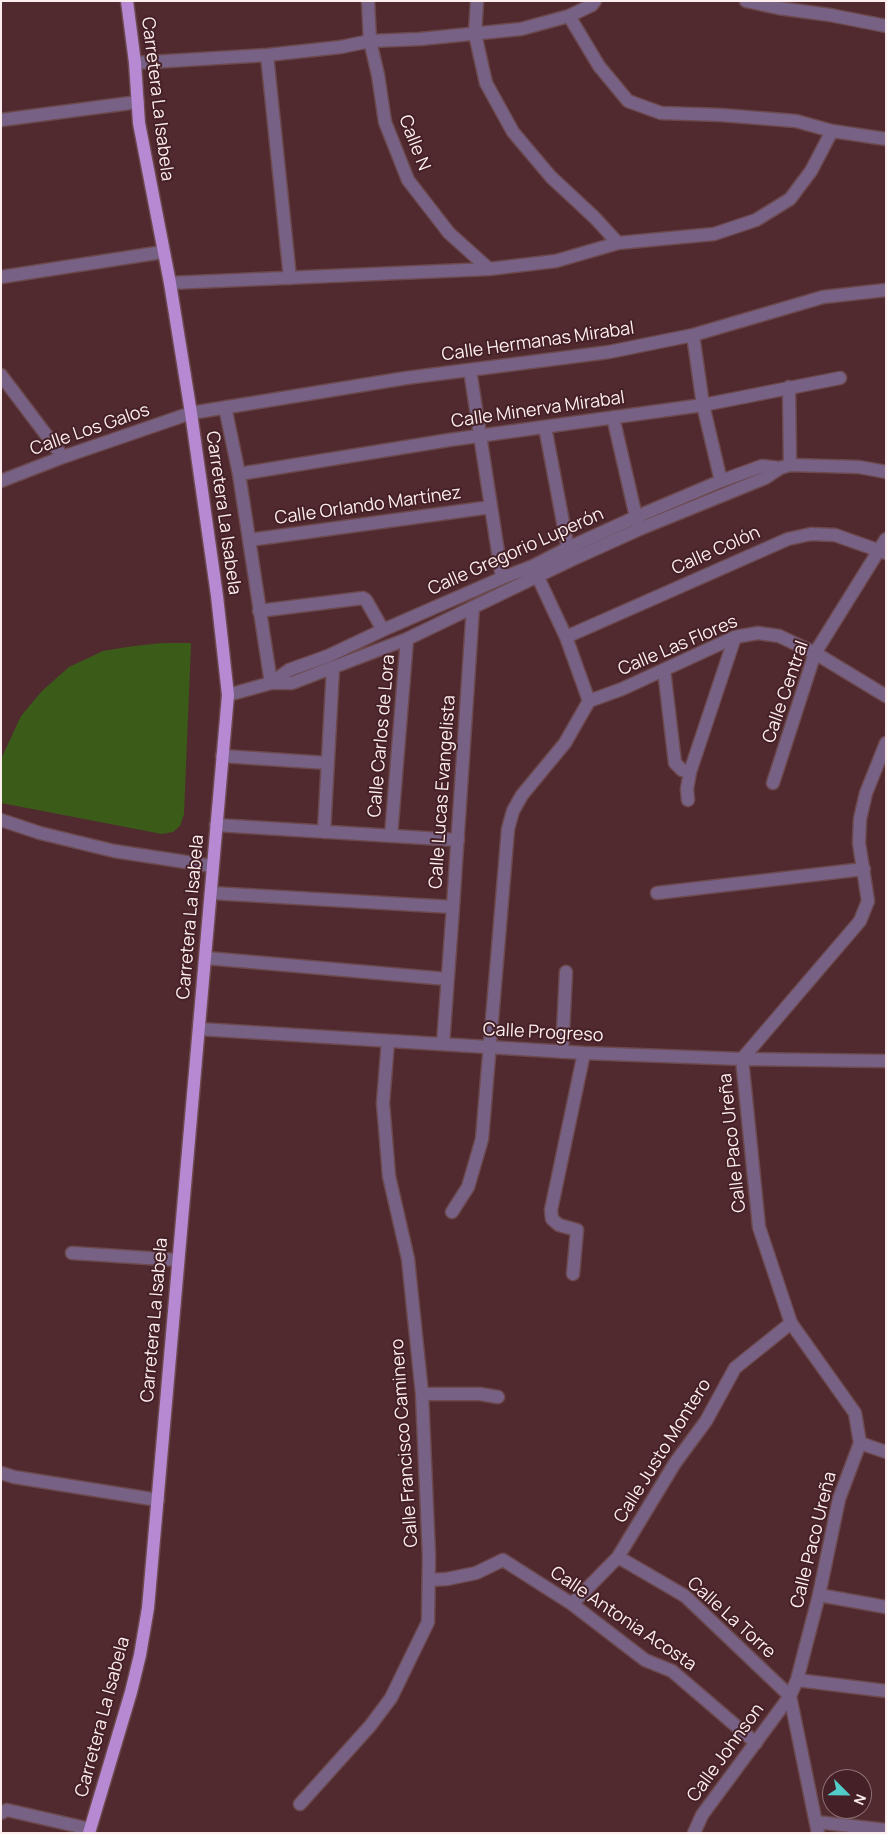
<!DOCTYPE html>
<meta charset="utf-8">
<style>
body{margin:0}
#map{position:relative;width:887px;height:1834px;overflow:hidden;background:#512a30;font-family:Manrope,sans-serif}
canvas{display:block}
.frame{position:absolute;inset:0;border:2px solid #fcedee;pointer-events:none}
.north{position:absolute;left:822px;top:1769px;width:50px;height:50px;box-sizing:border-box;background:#452026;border:1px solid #8e7276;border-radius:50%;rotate:113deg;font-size:14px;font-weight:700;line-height:20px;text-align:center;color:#fcedee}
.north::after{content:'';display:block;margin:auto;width:18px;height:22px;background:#53cdc9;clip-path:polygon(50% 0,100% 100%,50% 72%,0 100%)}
</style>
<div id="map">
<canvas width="887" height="1834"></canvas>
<div class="frame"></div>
<div class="north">N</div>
</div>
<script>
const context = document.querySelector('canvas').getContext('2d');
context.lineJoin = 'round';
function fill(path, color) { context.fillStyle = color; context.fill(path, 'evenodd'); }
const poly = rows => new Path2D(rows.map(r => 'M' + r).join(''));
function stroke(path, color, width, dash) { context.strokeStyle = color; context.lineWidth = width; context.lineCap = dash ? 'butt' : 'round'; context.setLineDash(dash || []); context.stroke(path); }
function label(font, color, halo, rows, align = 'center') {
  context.font = font + ' Manrope,sans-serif'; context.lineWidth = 4; context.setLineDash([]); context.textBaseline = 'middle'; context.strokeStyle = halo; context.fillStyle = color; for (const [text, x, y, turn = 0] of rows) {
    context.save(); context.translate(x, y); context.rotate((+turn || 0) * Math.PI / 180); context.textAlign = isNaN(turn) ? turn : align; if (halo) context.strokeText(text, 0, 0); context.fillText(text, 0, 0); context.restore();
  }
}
fill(poly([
 [163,643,191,643,184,814,180,826,173,832,162,834,1,803,1,759,21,716,42,691,69,667,103,651,134,646]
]), '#3b5c19');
const minor = poly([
 [368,1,370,41,378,75,385,122,408,180,449,233,489,269],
 [477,1,475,34,486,83,513,132,551,177,594,217,618,243],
 [746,1,778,8,830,15,886,26],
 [569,16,599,66,628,101,661,113,721,115,796,121,832,131,886,139],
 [267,55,290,278],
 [135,63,267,55,341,47,370,41,420,39,521,29,569,16,592,5,595,1],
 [1,120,138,102],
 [1,277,163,252],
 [170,283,489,269,556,261,618,243,714,234,756,220,790,199,811,171,832,131],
 [693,335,703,405,721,481],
 [470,370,502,578],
 [1,375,63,457],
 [789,387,790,465],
 [225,407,239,474,271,683],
 [613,417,636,517,639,524],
 [545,427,569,554],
 [239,474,449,440,703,405,840,378],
 [1,481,63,457,191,413,406,378,609,352,693,335,823,297,886,290],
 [249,540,491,507],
 [535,571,566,637,589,701],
 [259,611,363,598,366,600,383,630],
 [566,637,788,539,811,534,835,535,886,553],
 [664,670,675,763,682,770,690,772],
 [271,683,289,670,328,656,383,630,502,578,533,566,568,548,636,517,721,481,762,466,780,468],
 [228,695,271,683,292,683,407,639,571,560,642,528,765,478,780,468,790,465,859,467,886,472],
 [589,701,622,689,735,637,758,633,779,636,815,653,886,696],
 [222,756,328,763],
 [773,783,815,653,886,539],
 [688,800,687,789,690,772,735,637],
 [1,820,40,833,114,851,212,866],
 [216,825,458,840],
 [324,832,333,668],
 [391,836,407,639],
 [211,893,453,907],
 [657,893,864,869],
 [206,958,447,979],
 [199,1029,584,1053,742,1059,886,1061],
 [443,1044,453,907,473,607],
 [562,1052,566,972],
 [452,1212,468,1187,482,1139,508,829,513,811,522,795,565,743,589,701],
 [72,1253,178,1260],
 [573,1274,577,1230,559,1225,552,1219,551,1210,584,1053],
 [422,1394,480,1394,498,1397],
 [860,1443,886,1452],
 [1,1473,14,1477,158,1500],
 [618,1557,685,1596,790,1696],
 [429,1580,447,1579,476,1573,503,1560,572,1604,645,1660,672,1671,756,1743],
 [819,1595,886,1607],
 [572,1604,618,1557,675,1463,706,1421,735,1368,791,1323],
 [797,1680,886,1691],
 [790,1696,818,1833],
 [300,1804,370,1726,391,1698,428,1622,429,1556,422,1394,408,1259,389,1176,383,1103,388,1041],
 [1,1813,7,1810,90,1829],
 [816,1822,886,1830],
 [694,1833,702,1815,790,1696,797,1680,819,1595,839,1499,860,1443,855,1413,791,1323,759,1227,742,1059,860,921,868,901,859,843,860,819,866,793,886,743]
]);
const major = poly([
 [89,1833,131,1692,140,1655,148,1608,228,695,217,596,191,413,170,283,139,123,135,63,127,1]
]);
stroke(minor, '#6c494e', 15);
stroke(major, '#6c494e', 15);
stroke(minor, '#776286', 12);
stroke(major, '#b689d2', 12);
label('18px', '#fcedee', '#452026', [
 ["Carretera La Isabela",157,99,83],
 ["Calle N",414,143,69],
 ["Calle Hermanas Mirabal",538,342,-8],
 ["Calle Minerva Mirabal",538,410,-8],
 ["Calle Los Galos",90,430,-19],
 ["Calle Orlando Martínez",368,506,-8],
 ["Carretera La Isabela",223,513,82],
 ["Calle Colón",716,551,-24],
 ["Calle Gregorio Luperón",516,552,-24],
 ["Calle Las Flores",678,646,-23],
 ["Calle Central",786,692,-71],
 ["Calle Carlos de Lora",382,736,-85],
 ["Calle Lucas Evangelista",443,792,-86],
 ["Carretera La Isabela",191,917,-85],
 ["Calle Progreso",543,1033,3],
 ["Calle Paco Ureña",733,1143,-96],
 ["Carretera La Isabela",155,1320,-85],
 ["Calle Francisco Caminero",405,1443,-94],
 ["Calle Justo Montero",663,1451,-58],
 ["Calle Paco Ureña",814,1540,-76],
 ["Calle La Torre",731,1618,42],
 ["Calle Antonia Acosta",623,1619,34],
 ["Carretera La Isabela",103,1717,-75],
 ["Calle Johnson",726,1753,-54]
]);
</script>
